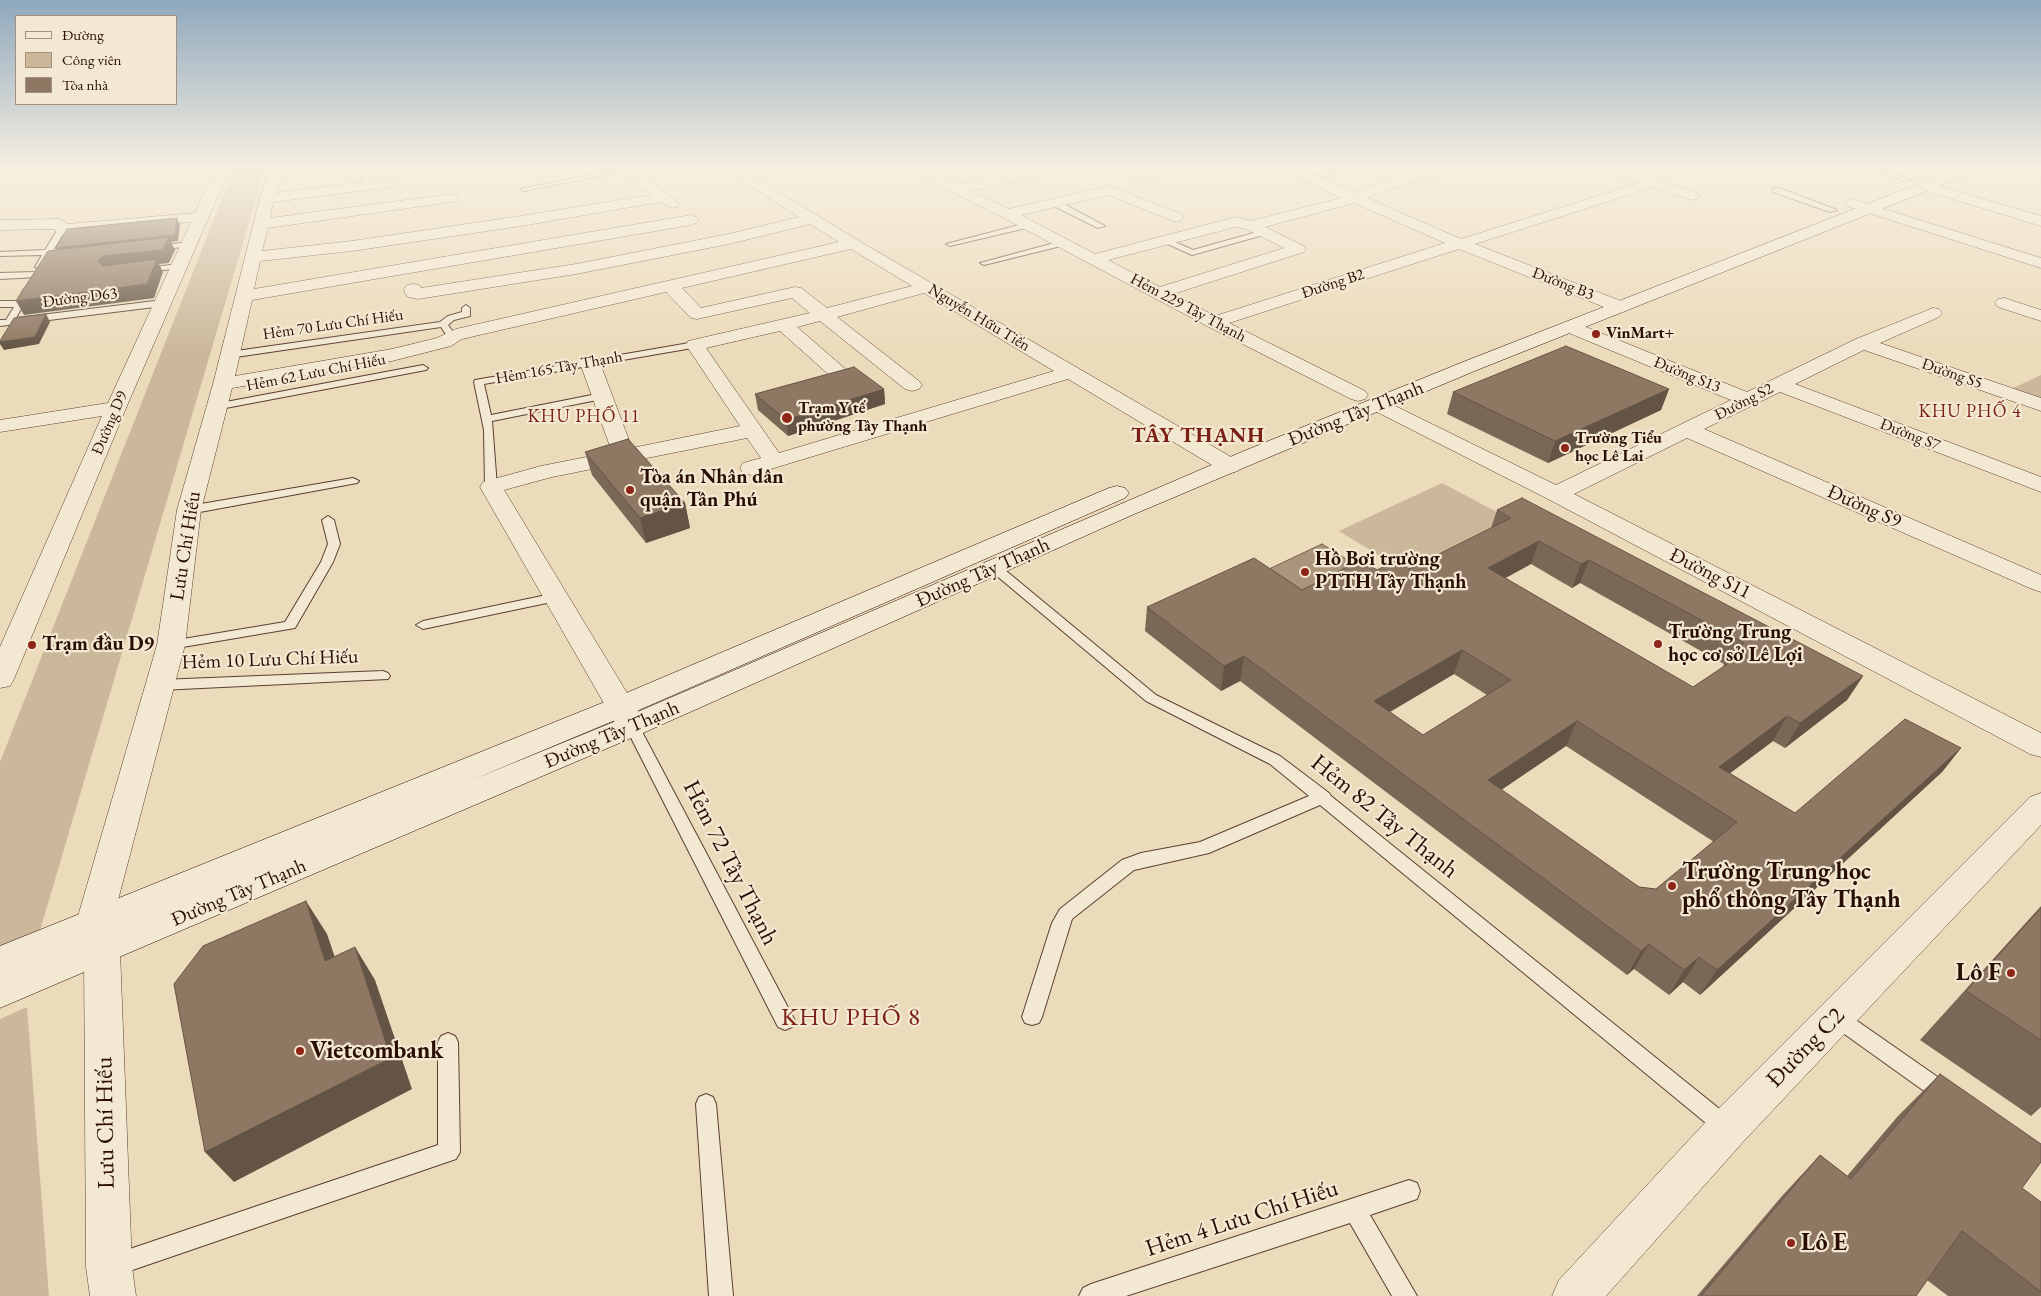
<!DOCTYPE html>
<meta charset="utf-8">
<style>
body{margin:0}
#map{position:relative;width:2041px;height:1296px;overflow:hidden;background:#ecdbba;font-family:"EB Garamond",serif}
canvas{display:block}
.legend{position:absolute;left:15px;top:15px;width:162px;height:90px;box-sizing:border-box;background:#f3e8d2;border:1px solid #a39080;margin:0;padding:6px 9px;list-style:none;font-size:15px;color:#2a0d04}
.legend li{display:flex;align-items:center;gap:10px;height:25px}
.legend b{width:25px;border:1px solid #a39080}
</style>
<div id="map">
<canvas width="2041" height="1296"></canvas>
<ul class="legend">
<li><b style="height:6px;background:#f3e8d2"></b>Đường</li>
<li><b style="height:14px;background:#cbb89b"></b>Công viên</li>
<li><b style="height:14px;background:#8f7863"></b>Tòa nhà</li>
</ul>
</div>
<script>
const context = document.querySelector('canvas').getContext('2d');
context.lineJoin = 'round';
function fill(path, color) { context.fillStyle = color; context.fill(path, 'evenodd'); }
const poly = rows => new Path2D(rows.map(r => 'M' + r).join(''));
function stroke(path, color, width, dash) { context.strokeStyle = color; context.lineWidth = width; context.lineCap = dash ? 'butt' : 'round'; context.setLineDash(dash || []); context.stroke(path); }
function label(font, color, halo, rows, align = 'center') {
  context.font = font + ' "EB Garamond",serif'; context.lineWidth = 4.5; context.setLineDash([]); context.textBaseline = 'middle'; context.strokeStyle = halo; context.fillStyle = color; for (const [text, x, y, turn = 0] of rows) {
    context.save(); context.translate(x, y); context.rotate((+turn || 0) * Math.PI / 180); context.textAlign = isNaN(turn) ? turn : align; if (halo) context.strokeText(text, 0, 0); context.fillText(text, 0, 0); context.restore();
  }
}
fill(poly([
 [234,168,265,168,39,934,0,948,0,762],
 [2041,375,2041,400,2011,389],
 [1442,483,1512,520,1408,573,1339,531],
 [27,1007,49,1296,0,1296,0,1019]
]), '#cbb89b');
const water = poly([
 [1322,544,1357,566,1287,601,1252,577,1322,544]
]);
fill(water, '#aa957c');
stroke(water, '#775f4c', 1);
const lane = poly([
 [625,168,631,170,524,191,520,189,625,168],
 [1346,168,1360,168,1309,181,1306,179,1346,168],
 [1866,168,1878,168,1912,180,1906,181,1866,168],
 [365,169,368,171,372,186,368,188,364,186,362,171,365,169],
 [1773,188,1779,188,1837,210,1830,212,1773,192,1773,188],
 [1052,201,1058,201,1105,226,1098,228,1052,205,1052,201],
 [1027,223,1030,223,1030,227,950,246,946,244,1027,223],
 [59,227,66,229,42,269,35,267,42,255,0,256,0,252,45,250,59,227],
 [1264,230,1267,230,1267,234,1192,255,1161,241,1168,239,1193,250,1264,230],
 [1062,241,1065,241,1065,245,984,265,980,263,1062,241],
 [189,242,192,242,192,246,155,250,151,248,155,246,189,242],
 [180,264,184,266,183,268,143,272,139,270,143,268,180,264],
 [35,272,38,273,38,277,0,279,0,273,35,272],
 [27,288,31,291,16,318,163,300,167,303,163,306,0,326,0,320,6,320,14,307,0,307,0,301,17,301,24,289,27,288],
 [466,305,470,308,470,316,454,320,448,325,457,337,452,340,449,339,441,327,229,358,224,355,229,352,440,322,448,316,462,312,462,308,466,305],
 [695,342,700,345,698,347,484,384,491,415,602,393,607,396,602,399,492,421,497,487,495,489,487,489,485,487,484,430,474,382,475,380,695,342],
 [423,365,428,368,426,370,215,410,210,407,215,404,423,365],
 [353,478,359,481,357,483,189,514,183,510,189,506,353,478],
 [328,516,334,520,340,544,333,562,295,628,171,649,166,648,164,645,166,642,171,641,285,622,321,562,328,544,322,520,328,516],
 [995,564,999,565,1156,695,1280,756,1329,793,1331,796,1732,1119,1735,1126,1732,1133,1725,1136,1718,1133,1320,805,1209,853,1134,870,1072,919,1042,1017,1039,1023,1032,1025,1025,1023,1022,1017,1052,923,1060,909,1122,860,1141,853,1200,842,1309,796,1270,764,1146,701,991,571,989,568,991,565,995,564],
 [556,593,563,597,561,600,423,629,416,625,423,621,556,593],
 [383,671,388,673,390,676,388,679,160,690,155,688,153,685,155,682,160,680,383,671],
 [632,721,637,722,639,726,792,1015,795,1021,792,1027,785,1030,778,1027,625,726,627,722,632,721],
 [1836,1009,1843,1011,1952,1087,1955,1094,1952,1101,1945,1104,1938,1101,1829,1023,1826,1017,1829,1011,1836,1009],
 [448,1033,455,1036,458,1042,460,1152,456,1159,115,1276,107,1273,104,1265,107,1257,115,1254,438,1145,438,1042,441,1036,448,1033],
 [706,1094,713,1097,716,1104,733,1296,709,1296,696,1104,699,1097,706,1094],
 [1409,1180,1417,1183,1420,1191,1417,1199,1370,1215,1417,1296,1392,1296,1350,1223,1126,1296,1079,1296,1083,1288,1091,1284,1409,1180]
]);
const street = poly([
 [216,168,230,168,126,408,14,679,10,686,0,688,0,647,102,416,0,432,0,420,108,403,191,222,62,234,57,232,54,229,0,230,0,220,59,219,64,221,67,224,195,213,216,168],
 [269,168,283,168,276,193,391,179,396,180,398,183,396,186,391,187,273,202,270,218,451,194,456,195,458,198,456,201,451,202,268,228,262,251,352,241,521,216,651,195,620,168,635,168,679,204,677,207,672,208,660,202,521,226,352,251,260,261,254,289,691,215,696,217,699,220,696,223,691,225,252,300,235,376,392,349,437,338,456,329,839,242,810,224,729,244,576,274,418,299,408,297,405,293,404,289,407,285,413,284,419,285,421,288,576,264,729,234,799,217,723,168,739,168,859,241,1238,461,1241,466,1238,471,1230,473,1222,471,1068,379,751,475,743,473,740,468,743,463,761,458,747,438,552,477,504,490,647,726,643,733,632,736,621,733,480,487,483,482,541,466,612,452,580,363,583,359,590,357,597,359,600,363,632,448,740,426,686,345,688,341,810,313,792,298,697,319,691,318,666,292,462,339,451,346,392,361,232,388,201,510,185,645,112,923,107,933,94,938,81,933,76,923,157,645,177,510,213,384,260,198,269,168],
 [851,249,912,286,827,308,801,288,795,287,701,308,682,288,851,249],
 [924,293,1054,371,779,453,706,348,780,331,836,381,843,383,850,381,853,377,850,373,797,327,820,321,905,389,912,391,919,389,922,385,919,381,837,317,924,293],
 [904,168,922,168,958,185,1033,168,1060,168,1054,172,970,191,1009,209,1109,186,1181,214,1184,217,1181,220,1176,222,1171,220,1108,195,1021,215,1095,254,1236,217,1251,221,1341,198,1279,168,1298,168,1355,193,1379,183,1435,168,1459,168,1458,171,1389,189,1367,198,1461,239,1639,183,1605,171,1604,168,1625,168,1697,193,1699,196,1697,199,1692,200,1653,187,1475,244,1626,303,1629,307,1626,311,1620,312,1614,311,1459,249,1229,323,1365,391,1368,395,1365,399,1358,401,1351,399,1207,326,1002,217,904,168],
 [1354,203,1445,243,1215,316,1173,294,1304,252,1306,249,1304,246,1265,227,1354,203],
 [1236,227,1246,229,1284,248,1160,287,1108,260,1236,227],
 [1151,168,1179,168,1178,171,1139,179,1132,175,1134,172,1151,168],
 [1804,168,1823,168,1827,172,1820,176,1804,168],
 [1925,182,2041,216,2041,226,1920,189,1918,186,1920,183,1925,182],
 [1852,199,2041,258,2041,268,1847,206,1845,203,1847,200,1852,199],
 [2004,298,2041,310,2041,321,1998,307,1995,303,1998,299,2004,298],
 [1933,308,1939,309,1942,313,1939,317,1880,343,2041,398,2041,411,1864,350,1795,384,2041,477,2041,492,1780,392,1704,429,2041,575,2041,592,2032,589,1687,438,1574,494,2041,733,2041,757,2030,754,1548,499,1371,409,1368,405,1371,401,1378,399,1385,401,1556,485,1731,400,1564,331,1561,327,1564,323,1570,322,1576,323,1747,392,1856,339,1933,308],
 [2041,793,2041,825,1743,1142,1606,1296,1552,1296,1559,1280,1713,1114,2030,797,2041,793],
 [102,936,115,940,120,951,132,1267,136,1296,90,1296,86,1267,84,951,89,940,102,936]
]);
const secondary = poly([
 [1959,168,1978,168,1977,171,1477,370,1260,461,1132,515,643,733,0,1008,0,946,612,699,1109,488,1117,486,1125,488,1129,493,1125,498,632,713,472,780,621,719,1244,451,1463,362,1959,168]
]);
stroke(lane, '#5a4032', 2);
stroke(street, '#5a4032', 1);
stroke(secondary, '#2a0d04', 1);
fill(lane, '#f3e8d2');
fill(street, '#f3e8d2');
fill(secondary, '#f3e8d2');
fill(poly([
 [884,389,885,404,788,436,758,410,755,394],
 [1669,389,1661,410,1548,463,1447,414,1453,392],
 [585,452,685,503,690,528,646,543,592,475],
 [1497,510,1863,676,1847,700,1785,748,1773,741,1730,773,1795,813,1961,748,1942,772,1700,995,1683,982,1669,995,1634,969,1627,975,1240,681,1221,691,1145,631,1147,607,1302,590,1377,570,1409,569,1491,528],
 [1531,564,1572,588,1580,583,1724,664,1723,667,1693,687,1505,578],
 [1454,674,1487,695,1423,735,1390,712],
 [1566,746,1714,842,1656,889,1639,887,1501,790],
 [2041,906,2041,1107,2031,1116,1920,1040],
 [1940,1074,2022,1188,2041,1202,2041,1296,1948,1296,1927,1280,1916,1296,1697,1296,1782,1196,1820,1155,1847,1176,1898,1116]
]), '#7b6755');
fill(poly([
 [177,218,180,225,178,241,171,242,175,250,169,263,159,264,163,272,154,298,24,315,16,301,104,274,97,261,103,256,60,255,56,248],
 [46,314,50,322,39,344,4,350,0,344,0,342],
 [884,389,885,404,788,436,786,420],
 [1669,389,1661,410,1548,463,1555,441],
 [685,503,690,528,646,543,640,518],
 [1539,541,1531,564,1480,592,1488,568],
 [1589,560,1580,583,1572,588,1581,564],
 [1462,650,1454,674,1367,725,1374,701],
 [1244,656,1240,681,1221,691,1224,666],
 [1863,676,1847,700,1785,748,1800,723],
 [1787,716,1773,741,1705,792,1719,767],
 [1577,721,1566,746,1479,805,1488,780],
 [1961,748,1942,772,1700,995,1717,970],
 [306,901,327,934,347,993,325,961],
 [1649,944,1634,969,1627,975,1641,951],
 [355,947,375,980,412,1089,234,1182,205,1152],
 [1699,957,1683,982,1669,995,1684,970]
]), '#645445');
const building = poly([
 [177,218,175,235,56,248,67,229,177,218],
 [169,237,162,250,103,256,97,261,103,266,157,259,147,284,16,301,48,251,169,237],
 [46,314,35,337,0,342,0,341,14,318,46,314],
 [1566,346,1669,389,1555,441,1453,392,1566,346],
 [854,367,884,389,786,420,755,394,854,367],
 [628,439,685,503,640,518,585,452,628,439],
 [1522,498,1863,676,1800,723,1787,716,1719,767,1795,813,1905,719,1961,748,1717,970,1699,957,1684,970,1649,944,1641,951,1244,656,1224,666,1147,607,1254,558,1302,590,1361,560,1377,570,1395,561,1409,569,1511,518,1497,510,1522,498],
 [1539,541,1581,564,1589,560,1744,643,1730,653,1738,657,1693,687,1488,568,1539,541],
 [1462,650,1511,680,1423,735,1374,701,1462,650],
 [1577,721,1737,822,1656,889,1639,887,1488,780,1577,721],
 [306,901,325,961,355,947,391,1058,205,1152,174,984,203,946,306,901],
 [2041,908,2041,1040,1966,991,2041,908],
 [1940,1074,2041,1144,2041,1162,2022,1188,2041,1202,2041,1292,1962,1231,1916,1296,1701,1296,1820,1155,1851,1179,1940,1074]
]);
fill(building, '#8f7863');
stroke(building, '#645445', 1);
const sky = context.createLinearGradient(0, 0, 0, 350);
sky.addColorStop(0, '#8fa8bd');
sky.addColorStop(0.48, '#f6efe0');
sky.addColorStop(1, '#f6efe000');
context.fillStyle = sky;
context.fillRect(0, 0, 2041, 350);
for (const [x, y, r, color] of [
 [1596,334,5,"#8f2418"],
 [787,418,6,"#8f2418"],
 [1565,448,5,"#8f2418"],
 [630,490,5,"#8f2418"],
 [1305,572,5,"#8f2418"],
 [1658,644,5,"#8f2418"],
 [32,645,5,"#8f2418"],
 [1672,886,5,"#8f2418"],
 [2011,973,5,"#8f2418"],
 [300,1051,5,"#8f2418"],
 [1791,1243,5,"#8f2418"]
]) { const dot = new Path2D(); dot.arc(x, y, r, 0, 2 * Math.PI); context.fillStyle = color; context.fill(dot); stroke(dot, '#f3e8d2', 2); }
label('16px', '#2a0d04', '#f3e8d2', [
 ["Đường B2",1333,284,-18],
 ["Đường B3",1563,284,21],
 ["Đường D63",80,298,-7],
 ["Hẻm 229 Tây Thạnh",1188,308,28],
 ["Nguyễn Hữu Tiến",979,318,31],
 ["Hẻm 70 Lưu Chí Hiếu",333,325,-8],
 ["Hẻm 165 Tây Thạnh",559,368,-10],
 ["Hẻm 62 Lưu Chí Hiếu",316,373,-11],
 ["Đường S5",1952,374,19],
 ["Đường S13",1687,375,22],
 ["Đường S2",1744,402,-27],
 ["Đường D9",110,423,-67],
 ["Đường S7",1910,435,21]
]);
label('bold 16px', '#2a0d04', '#f3e8d2', [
 ["VinMart+",1606,334],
 ["Trạm Y tế",798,409],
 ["phường Tây Thạnh",798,427],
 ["Trường Tiểu",1575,439],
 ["học Lê Lai",1575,457]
], 'left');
context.letterSpacing = '1px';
label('18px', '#7a1f14', '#f3e8d2', [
 ["KHU PHỐ 4",1970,412],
 ["KHU PHỐ 11",584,417]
]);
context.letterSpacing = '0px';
label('20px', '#2a0d04', '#f3e8d2', [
 ["Đường Tây Thạnh",1356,414,-22],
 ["Đường S9",1864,507,24],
 ["Lưu Chí Hiếu",186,546,-81],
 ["Đường Tây Thạnh",983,573,-24],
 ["Đường S11",1710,574,27],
 ["Hẻm 10 Lưu Chí Hiếu",270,660,-2],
 ["Đường Tây Thạnh",612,735,-23],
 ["Đường Tây Thạnh",239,893,-23]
]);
label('bold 20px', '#2a0d04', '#f3e8d2', [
 ["Tòa án Nhân dân",640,478],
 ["quận Tân Phú",640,501],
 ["Hồ Bơi trường",1315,560],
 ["PTTH Tây Thạnh",1315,583],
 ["Trường Trung",1668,633],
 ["học cơ sở Lê Lợi",1668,656],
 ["Trạm đầu D9",42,645]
], 'left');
context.letterSpacing = '1px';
label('bold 21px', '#7a1f14', '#f3e8d2', [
 ["TÂY THẠNH",1198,436]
]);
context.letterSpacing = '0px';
label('24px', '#2a0d04', '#f3e8d2', [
 ["Hẻm 82 Tây Thạnh",1384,817,39],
 ["Hẻm 72 Tây Thạnh",730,863,63],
 ["Đường C2",1806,1048,-46],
 ["Lưu Chí Hiếu",106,1123,-91],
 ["Hẻm 4 Lưu Chí Hiếu",1242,1219,-18]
]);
label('bold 24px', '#2a0d04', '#f3e8d2', [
 ["Trường Trung học",1682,872],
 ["phổ thông Tây Thạnh",1682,900],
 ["Lô F",2001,973,"right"],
 ["Vietcombank",310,1051],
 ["Lô E",1801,1243]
], 'left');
context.letterSpacing = '1px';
label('25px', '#7a1f14', '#f3e8d2', [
 ["KHU PHỐ 8",851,1018]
]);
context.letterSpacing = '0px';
</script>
